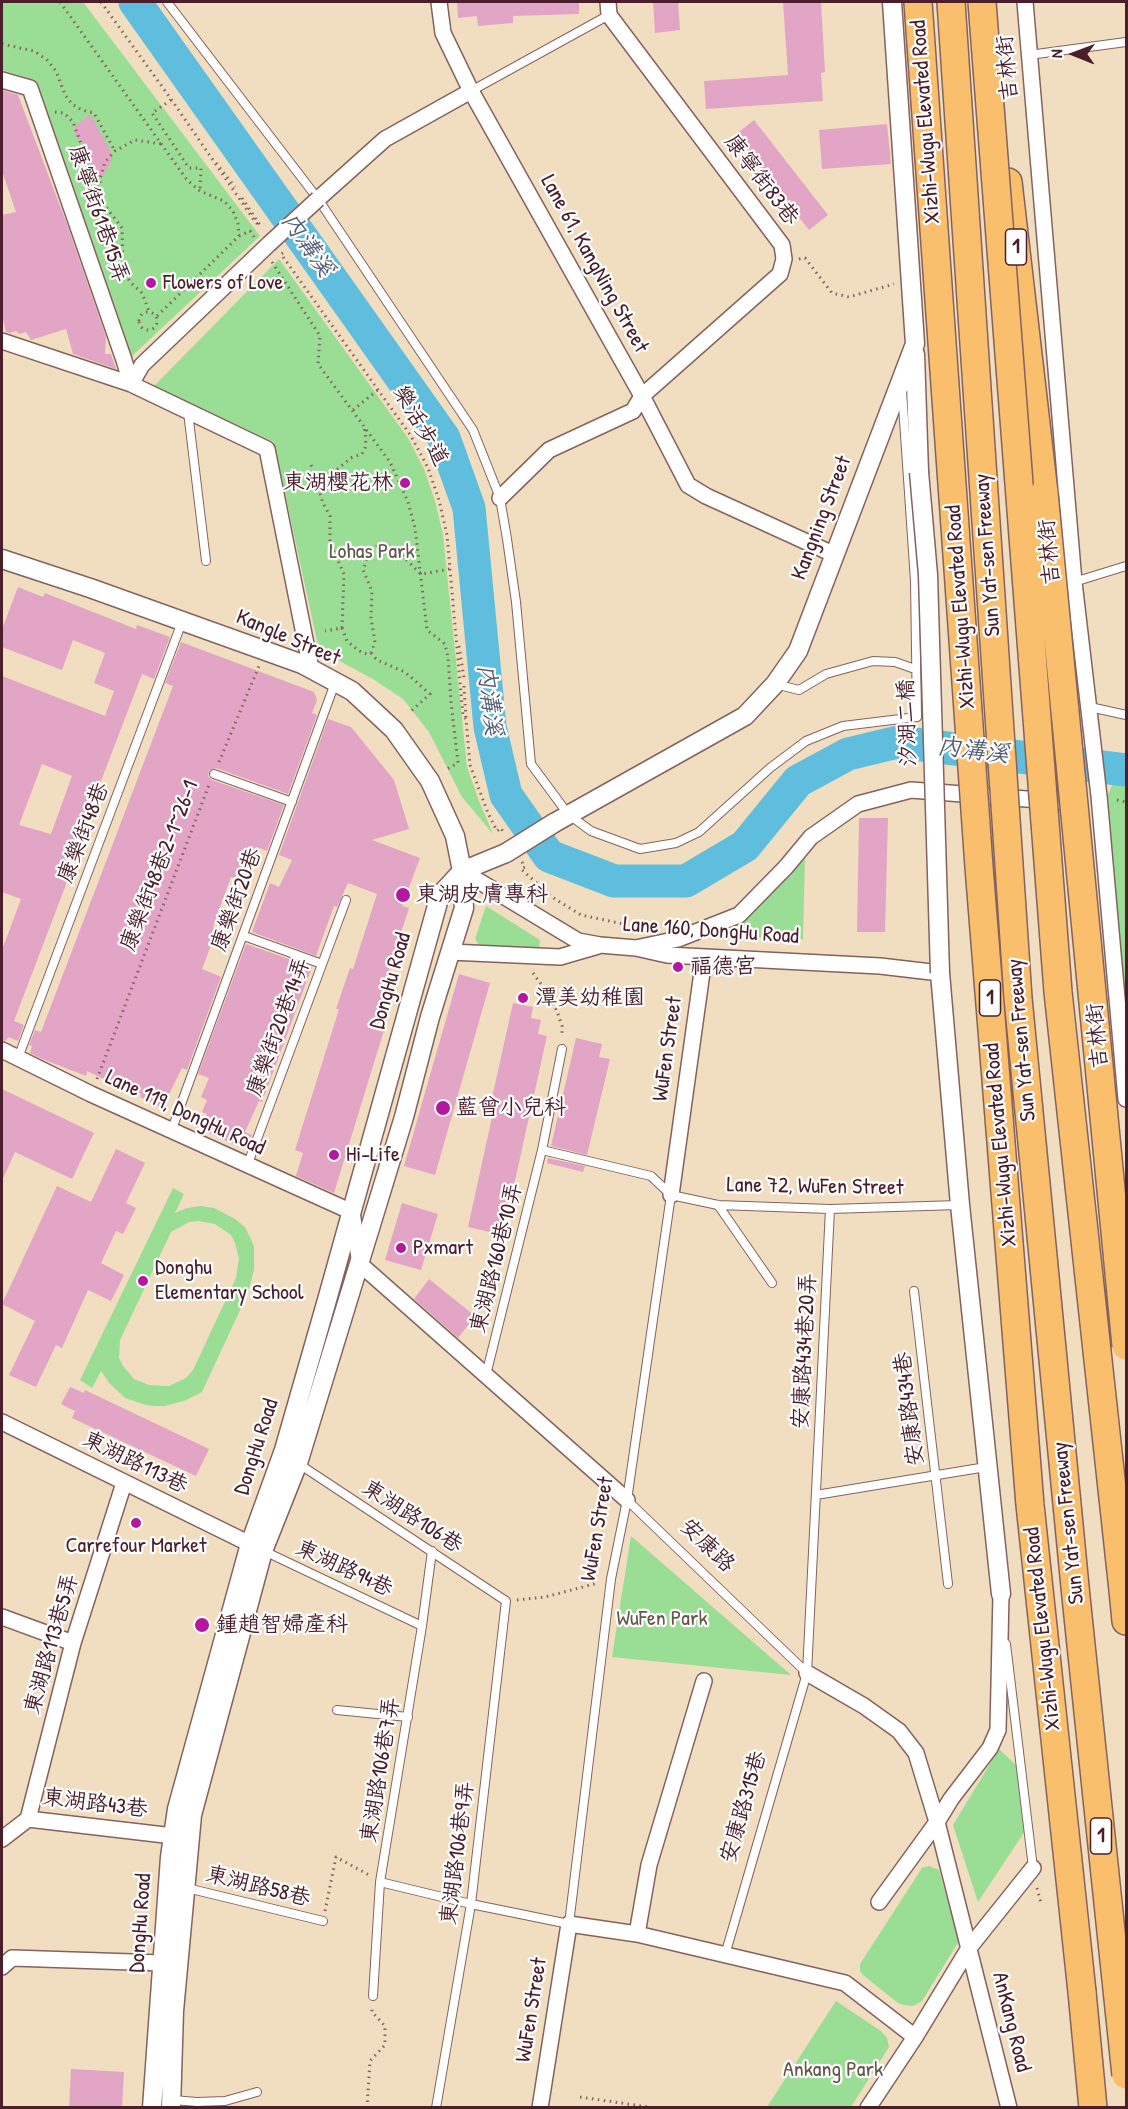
<!DOCTYPE html>
<meta charset="utf-8">
<style>
body{margin:0}
#map{position:relative;width:1128px;height:2109px;overflow:hidden;background:#f1dec0;font-family:"Patrick Hand",sans-serif}
canvas{display:block}
.frame{position:absolute;inset:0;border:3px solid #4a1f2b;pointer-events:none}
.north{position:absolute;left:1044px;top:24px;width:60px;height:60px;-webkit-text-stroke:4px #fff;paint-order:stroke;rotate:271deg;font-size:16px;font-weight:700;line-height:24px;text-align:center;color:#4a1f2b}
.north::after{content:'';display:block;margin:auto;width:21px;height:27px;background:#4a1f2b;clip-path:polygon(50% 0,100% 100%,50% 72%,0 100%)}
</style>
<div id="map">
<canvas width="1128" height="2109"></canvas>
<div class="frame"></div>
<div class="north">N</div>
</div>
<script>
const context = document.querySelector('canvas').getContext('2d');
context.lineJoin = 'round';
function fill(path, color) { context.fillStyle = color; context.fill(path, 'evenodd'); }
const poly = rows => new Path2D(rows.map(r => 'M' + r).join(''));
function stroke(path, color, width, dash) { context.strokeStyle = color; context.lineWidth = width; context.lineCap = dash ? 'butt' : 'round'; context.setLineDash(dash || []); context.stroke(path); }
function label(font, color, halo, rows, align = 'center') {
  context.font = font + ' "Patrick Hand","LXGW WenKai TC",sans-serif'; context.lineWidth = 4.5; context.setLineDash([]); context.textBaseline = 'middle'; context.strokeStyle = halo; context.fillStyle = color; for (const [text, x, y, turn = 0] of rows) {
    context.save(); context.translate(x, y); context.rotate((+turn || 0) * Math.PI / 180); context.textAlign = isNaN(turn) ? turn : align; if (halo) context.strokeText(text, 0, 0); context.fillText(text, 0, 0); context.restore();
  }
}
fill(poly([
 [2,2,83,2,260,236,132,356,36,80,2,70],
 [279,259,408,438,424,469,435,501,443,535,467,767,479,801,493,834,462,797,429,732,403,699,373,679,319,650,274,442,154,386],
 [1115,779,1126,782,1126,1046,1104,803],
 [805,857,803,939,728,937],
 [486,906,540,940,539,948,480,947,475,939],
 [173,1188,184,1194,175,1213,187,1208,201,1206,214,1208,235,1219,245,1227,254,1246,254,1270,248,1293,202,1392,184,1401,164,1406,155,1406,146,1405,125,1398,110,1384,101,1371,92,1388,80,1380],
 [198,1221,215,1224,231,1235,235,1243,239,1258,236,1278,193,1370,186,1378,169,1386,149,1385,134,1379,123,1366,119,1358,120,1340,171,1232,189,1222],
 [631,1536,791,1675,612,1657],
 [999,1749,1020,1769,1025,1831,978,1902,953,1825],
 [929,1866,939,1870,959,1941,922,2001,913,2006,904,2005,898,2003,863,1975,860,1971,860,1964,922,1868],
 [836,2001,881,2031,887,2038,889,2047,851,2107,767,2107]
]), '#9add95');
stroke(poly([
 [135,2,444,438,469,508,490,727,506,795,549,856,614,881,686,881,745,846,798,781,848,754,898,742,1126,770]
]), '#5fbddd', 33);
fill(poly([
 [457,2,579,2,579,14,513,16,513,23,478,26,477,16,458,18],
 [653,2,678,2,680,30,655,33],
 [783,2,821,2,825,72,821,73,823,101,706,109,704,81,788,75],
 [2,90,18,95,68,227,106,337,105,354,111,354,116,369,73,354,66,329,31,340,26,332,19,334,16,331,10,333,6,332,2,315,2,215,16,212,2,171],
 [90,114,111,151,112,159,104,175,97,176,92,173,82,142,76,137,74,130,75,126],
 [754,120,828,215,809,230,735,135],
 [887,124,891,164,822,169,819,130],
 [18,587,43,597,45,593,136,629,137,625,170,637,154,679,142,674,86,820,69,865,73,866,14,1021,24,1025,18,1041,8,1037,6,1041,2,1040,2,950,21,899,2,892,2,676,105,716,114,691,94,683,105,653,73,640,62,670,2,647,2,629],
 [42,764,72,776,51,834,19,825],
 [181,642,314,692,317,700,312,713,317,715,288,794,216,768,209,771,208,776,212,780,284,805,267,851,260,848,247,883,231,877,213,927,217,929,202,969,221,977,187,1070,182,1068,162,1108,140,1097,141,1094,117,1083,116,1085,87,1071,86,1076,42,1059,30,1053,32,1046,29,1045,35,1030,41,1032,173,686,165,683],
 [328,719,351,727,394,780,409,829,372,840,420,858,402,906,409,908,386,980,390,981,376,1024,385,1027,334,1193,296,1176,303,1153,295,1150,339,1009,336,1009,350,968,353,969,377,894,348,883,337,907,334,906,316,956,252,932,270,883,279,887,292,860,279,855],
 [859,818,888,818,885,932,857,932],
 [246,944,312,967,262,1102,259,1101,245,1132,252,1135,245,1149,200,1129,207,1114,202,1112,207,1100,201,1097,209,1078,198,1074],
 [459,974,490,983,435,1175,404,1166],
 [513,1003,533,1007,531,1018,541,1020,538,1034,547,1036,503,1235,468,1227,492,1117,488,1116],
 [576,1038,602,1044,599,1057,610,1059,587,1155,551,1146],
 [2,1089,94,1133,72,1179,15,1152,2,1181],
 [116,1149,145,1163,126,1203,136,1208,123,1234,116,1231,101,1263,124,1275,111,1301,88,1290,62,1348,56,1345,36,1387,9,1375,35,1321,2,1304,57,1186,91,1202],
 [548,1158,585,1166,583,1172,547,1163],
 [402,1203,438,1214,421,1270,385,1260],
 [429,1279,475,1316,458,1338,414,1299],
 [70,1387,84,1393,85,1390,209,1449,196,1476,72,1418,75,1411,61,1404],
 [71,2069,124,2072,122,2108,69,2108]
]), '#e3a5c5');
const service = poly([
 [167,2,318,199,473,430,500,498,507,539,516,602,531,764,568,814,591,831,640,849,676,843,699,832,770,768,806,741,843,726,917,717,915,581,902,391],
 [1029,55,1126,42],
 [471,91,609,15],
 [188,412,206,561],
 [1074,582,1126,566],
 [775,684,799,690,826,674,873,661,895,662,915,669],
 [1090,707,1126,715],
 [214,774,292,802],
 [244,936,322,964],
 [18,1058,182,622],
 [172,1129,335,683],
 [542,1150,651,1176,670,1194],
 [247,1166,346,900],
 [671,1195,718,1205,830,1209,959,1205],
 [718,1205,772,1283],
 [914,1291,948,1584],
 [486,1375,542,1150,562,1049],
 [299,1464,506,1601,471,1904,436,2108],
 [816,1495,986,1467],
 [627,1500,807,1673],
 [264,1551,422,1626],
 [1006,1644,1033,1868],
 [337,1710,408,1717],
 [380,1882,471,1904,569,1924,611,1579,627,1500,671,1195],
 [187,1888,323,1921],
 [725,1955,807,1673,830,1209],
 [373,1996,380,1882,422,1626,432,1551],
 [173,2100,197,2102,225,2101,257,2092]
]);
const minor = poly([
 [439,2,443,33,471,91],
 [1025,2,1074,582,1099,796,1126,1099],
 [2,80,30,88,124,360,131,384],
 [318,199,385,139,471,91,642,396,688,485,706,496,833,554],
 [2,341,131,384,267,449,311,669],
 [131,384,142,365,269,244],
 [500,498,549,450,633,411,642,396,780,274,784,259,782,245,609,15,608,2],
 [462,871,578,941,600,945,636,948,667,955,880,966,940,973],
 [636,948,678,939,739,915,786,867,811,837,858,804,911,790,1078,803],
 [450,952,560,957,598,946],
 [2,1050,91,1094,352,1212,360,1264,627,1500],
 [671,1195,704,958],
 [2,1422,250,1544],
 [2,1617,73,1643],
 [807,1673,864,1706,899,1731,916,1753,937,1822,1009,2108],
 [28,1819,73,1643,124,1483],
 [2,1839,28,1819,182,1837],
 [879,1902,937,1822,951,1799,990,1748,998,1730,1001,1594],
 [637,1934,649,1865,704,1681],
 [2,1967,12,1958,162,1963],
 [540,2108,569,1924,637,1934,845,1983,915,2037],
 [868,2108,915,2037,969,1948,1033,1868]
]);
const tertiary = poly([
 [915,354,919,472],
 [2,559,90,588,302,664,352,691,394,730,430,781,455,836,462,871,464,908,430,1017,404,1117,298,1463,263,1551,192,1815,174,2011,171,2108],
 [554,823,745,716,775,684,798,651,915,344,892,2],
 [940,973,960,1205,1001,1594],
 [152,2108,170,1857,177,1809,250,1544,284,1450,327,1300,440,895,462,871,506,853]
]);
const motorway = poly([
 [1008,182,1044,493],
 [1123,1590,1126,1621],
 [1082,1992,1093,2108]
]);
stroke(service, '#84625f', 10);
stroke(minor, '#84625f', 18);
stroke(tertiary, '#84625f', 21);
stroke(motorway, '#84625f', 30);
stroke(poly([
 [60,2,187,180,200,191,224,201,233,211,238,224,239,236,157,316],
 [101,2,171,99,254,220,260,227],
 [2,44,34,51,47,60,56,71,65,95,72,104,82,110,94,113,115,151],
 [171,100,152,113,189,168,201,168,200,191],
 [55,112,64,113,73,122,103,203,122,228,123,269,130,282,142,293,149,311],
 [216,163,235,187],
 [100,189,100,179,105,162,115,151,135,140,162,144],
 [242,198,260,225],
 [239,236,250,231,254,237],
 [283,253,281,254,411,436,428,468,439,500,447,535,463,716,466,719,470,765,488,813,497,831,501,828,504,834],
 [799,259,805,258,832,293,849,297,894,284],
 [272,262,320,336,318,364,390,462,408,502,415,528,427,630,445,644,448,657,451,702,458,763,445,770],
 '139 321a9 9 0 1 1 18 0a9 9 0 1 1-18 0Z',
 [353,410,379,389],
 [311,465,323,503,330,516,330,543,344,574,342,628,325,631],
 [316,480,329,476,351,458,362,454,365,448,366,440,364,426],
 [342,628,347,641,359,651,367,654,371,653,375,642,371,618,372,591,363,570,371,549,377,546,392,546,421,574,450,569],
 [459,646,464,678],
 [371,653,377,660,405,672,430,694,410,712],
 [464,686,466,719],
 [219,762,259,666],
 [1117,800,1126,802],
 [522,862,525,867,521,869,552,897,581,915,623,924,662,924],
 [533,973,546,991,557,1011,562,1026,562,1036],
 [97,1079,209,785],
 [517,1600,545,1597,598,1583],
 [1037,1888,1041,1903],
 [325,1911,336,1857,369,1875],
 [580,2097,655,2108],
 [367,2108,370,2061,385,2045,385,2026,372,2012,372,2007]
]), '#84625f', 3, [1.5, 4.5]);
stroke(service, '#fff', 8);
stroke(minor, '#fff', 15);
stroke(tertiary, '#fff', 18);
stroke(motorway, '#f9bf6d', 27);
const minorBridge = poly([
 [269,244,318,199]
]);
const tertiaryBridge = poly([
 [919,472,928,575,940,973],
 [506,853,554,823]
]);
const motorwayBridge = poly([
 [918,2,979,867,1030,1505,1082,1992],
 [951,2,1018,998,1076,1597,1126,2075],
 [982,2,1058,992,1123,1590],
 [1044,493,1126,1346]
]);
stroke(minorBridge, '#84625f', 18, []);
stroke(tertiaryBridge, '#84625f', 21, []);
stroke(motorwayBridge, '#84625f', 30, []);
stroke(minorBridge, '#fff', 15);
stroke(tertiaryBridge, '#fff', 18);
stroke(motorwayBridge, '#f9bf6d', 27);
for (const [x, y, r, color] of [
 [151,283,6,"#b5179e"],
 [405,483,6,"#b5179e"],
 [403,895,8,"#b5179e"],
 [678,967,6,"#b5179e"],
 [523,998,6,"#b5179e"],
 [443,1108,8,"#b5179e"],
 [334,1155,6,"#b5179e"],
 [401,1248,6,"#b5179e"],
 [143,1281,6,"#b5179e"],
 [136,1523,6,"#b5179e"],
 [202,1625,8,"#b5179e"]
]) { const dot = new Path2D(); dot.arc(x, y, r, 0, 2 * Math.PI); context.fillStyle = color; context.fill(dot); stroke(dot, '#fff', 2); }
for (const [x, y, w] of [
 [1016,247,21],
 [990,998,21],
 [1101,1836,21]
]) { const box = new Path2D(); box.roundRect(x - w / 2, y - 18, w, 36, 4.5); context.fillStyle = '#fff'; context.fill(box); stroke(box, '#4a1f2b', 1.5); }
label('bold 21px', '#4a1f2b', null, [
 ["1",1016,247],
 ["1",990,998],
 ["1",1101,1836]
]);
label('22px', '#4a1f2b', '#fff', [
 ["吉林街",1008,68,-95],
 ["Xizhi-Wugu Elevated Road",926,122,-94],
 ["康寧街83巷",761,180,53],
 ["康寧街61巷15弄",98,214,71],
 ["Lane 61, KangNing Street",594,264,61],
 ["樂活步道",420,426,60],
 ["Kangning Street",822,518,-69],
 ["吉林街",1050,552,-95],
 ["Sun Yat-sen Freeway",988,555,-94],
 ["Xizhi-Wugu Elevated Road",961,607,-94],
 ["Kangle Street",288,638,23],
 ["汐湖二橋",908,723,-92],
 ["康樂街48巷",84,833,-69],
 ["康樂街48巷2-1~26-1",160,866,-69],
 ["康樂街20巷",237,900,-70],
 ["Lane 160, DongHu Road",711,931,4],
 ["DongHu Road",391,981,-74],
 ["康樂街20巷14弄",279,1027,-70],
 ["吉林街",1098,1036,-95],
 ["Sun Yat-sen Freeway",1022,1040,-95],
 ["WuFen Street",668,1049,-82],
 ["Lane 119, DongHu Road",185,1113,25],
 ["Xizhi-Wugu Elevated Road",1001,1145,-95],
 ["Lane 72, WuFen Street",815,1187,1],
 ["東湖路160巷10弄",497,1258,-76],
 ["安康路434巷20弄",805,1351,-87],
 ["安康路434巷",910,1409,-97],
 ["DongHu Road",257,1447,-72],
 ["東湖路113巷",135,1463,26],
 ["東湖路106巷",412,1517,33],
 ["Sun Yat-sen Freeway",1069,1523,-96],
 ["WuFen Street",598,1529,-80],
 ["安康路",707,1546,44],
 ["東湖路94巷",344,1569,25],
 ["Xizhi-Wugu Elevated Road",1043,1629,-96],
 ["東湖路113巷5弄",52,1644,-74],
 ["東湖路106巷7弄",381,1770,-81],
 ["東湖路43巷",95,1804,7],
 ["安康路315巷",744,1807,-74],
 ["東湖路106巷9弄",458,1853,-83],
 ["東湖路58巷",258,1887,14],
 ["DongHu Road",141,1923,-86],
 ["WuFen Street",532,2010,-81],
 ["AnKang Road",1011,2022,76]
]);
label('22px', '#4a1f2b', '#fff', [
 ["Flowers of Love",163,283],
 ["東湖櫻花林",393,483,"right"],
 ["東湖皮膚專科",416,895],
 ["福德宮",690,967],
 ["潭美幼稚園",535,998],
 ["藍曾小兒科",456,1108],
 ["Hi-Life",346,1155],
 ["Pxmart",413,1248],
 ["Donghu",155,1268],
 ["Elementary School",155,1293],
 ["Carrefour Market",136,1546,"center"],
 ["鍾趙智婦產科",216,1625]
], 'left');
label('22px', '#62584b', '#fff', [
 ["Lohas Park",372,552],
 ["WuFen Park",662,1619],
 ["Ankang Park",833,2070]
]);
label('italic 24px', '#525e72', '#fff', [
 ["內溝溪",307,245,55],
 ["內溝溪",489,700,83],
 ["內溝溪",973,751,7]
]);
</script>
